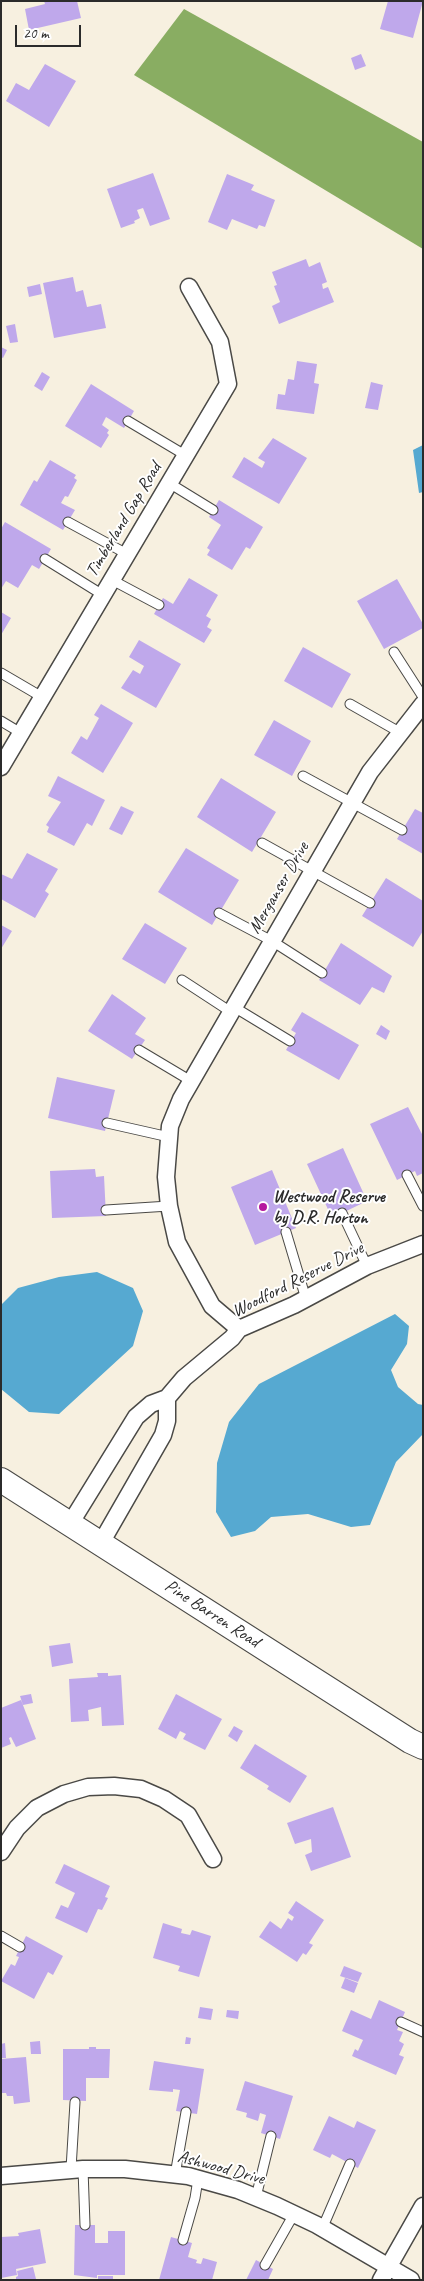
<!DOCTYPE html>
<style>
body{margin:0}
#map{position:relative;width:424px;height:2281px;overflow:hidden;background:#f7f0e0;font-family:Caveat,sans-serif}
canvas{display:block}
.frame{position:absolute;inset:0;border:2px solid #2b2b2b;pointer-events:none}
.scale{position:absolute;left:15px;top:25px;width:66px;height:22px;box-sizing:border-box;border:2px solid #2b2b2b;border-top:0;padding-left:6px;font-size:15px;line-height:18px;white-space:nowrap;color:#2b2b2b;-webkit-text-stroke:4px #fff;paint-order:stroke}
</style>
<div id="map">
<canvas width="424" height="2281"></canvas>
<div class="frame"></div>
<div class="scale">20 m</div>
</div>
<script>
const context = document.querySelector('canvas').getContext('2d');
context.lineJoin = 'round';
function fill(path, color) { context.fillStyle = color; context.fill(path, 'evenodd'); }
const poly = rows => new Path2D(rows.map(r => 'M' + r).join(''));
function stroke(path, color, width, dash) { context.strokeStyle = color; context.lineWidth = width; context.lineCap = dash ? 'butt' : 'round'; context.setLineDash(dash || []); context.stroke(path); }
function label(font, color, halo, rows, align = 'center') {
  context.font = font + ' Caveat,sans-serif'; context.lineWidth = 4; context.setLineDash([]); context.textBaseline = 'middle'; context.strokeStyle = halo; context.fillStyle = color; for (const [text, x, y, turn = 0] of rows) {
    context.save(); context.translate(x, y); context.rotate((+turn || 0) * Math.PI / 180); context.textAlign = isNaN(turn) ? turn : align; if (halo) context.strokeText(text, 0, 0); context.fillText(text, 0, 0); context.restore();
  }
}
fill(poly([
 [184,9,423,142,423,249,134,75]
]), '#89ad62');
fill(poly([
 [423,445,423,492,419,493,413,450],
 [97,1272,133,1288,143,1311,133,1346,59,1414,29,1412,1,1389,1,1305,18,1288,59,1277],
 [395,1314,409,1326,407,1344,391,1370,398,1387,418,1404,423,1405,423,1434,396,1462,370,1525,351,1527,308,1514,271,1517,255,1531,231,1537,216,1512,217,1463,229,1422,259,1384]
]), '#56a9d1');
fill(poly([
 [44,1,77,1,81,18,29,30,25,9,45,4],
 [388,1,423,1,413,38,380,29],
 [361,54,366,66,355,70,351,58],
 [45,64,76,81,49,127,6,101,16,83,29,90],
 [153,173,170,219,150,226,143,208,137,210,140,218,134,221,135,223,121,228,107,189],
 [227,174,254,185,251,190,275,200,265,227,259,225,257,229,232,219,227,230,208,222],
 [306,259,309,267,320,262,327,282,322,284,323,289,328,287,334,302,279,324,272,306,280,302,274,286,277,285,272,272],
 [73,277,76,292,83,290,87,307,101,304,106,328,54,338,43,283],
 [40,284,42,294,29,297,27,287],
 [15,324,18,342,10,343,6,326],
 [1,347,7,350,3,358,1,357],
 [297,361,317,364,314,383,319,384,314,414,276,409,278,394,285,395,288,379,294,380],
 [42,372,50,377,42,391,34,386],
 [371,382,383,385,378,410,365,408],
 [91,384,134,411,124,428,106,417,102,425,109,430,107,433,109,435,101,448,65,426],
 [273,438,307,458,279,504,232,477,244,457,262,468,265,462,258,458],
 [50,460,76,475,74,478,77,480,68,497,65,496,61,503,75,510,63,530,20,505,34,480,37,482],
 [219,500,263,527,250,549,246,547,232,570,207,555,210,550,207,548,221,525,209,517],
 [5,522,51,549,39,569,32,565,18,588,6,581,1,589,1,529],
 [189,578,218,595,206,616,211,619,207,627,212,630,204,643,154,614,163,598,173,604],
 [397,579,423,624,423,628,384,649,357,601],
 [1,612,11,618,1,635],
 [139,640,181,664,156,708,121,688,133,670,140,674,144,666,129,657],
 [303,647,351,674,332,708,284,681],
 [101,704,133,723,103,773,71,753,81,736,87,740,99,718,94,715],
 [274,720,311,741,292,776,254,755],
 [58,776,105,800,92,826,87,823,74,846,47,832,49,827,46,825,61,802,48,796],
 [221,778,276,812,252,852,197,817],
 [121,806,134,812,122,835,109,829],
 [415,809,423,813,423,854,397,839],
 [186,848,239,880,212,925,158,892],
 [27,853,58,869,45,891,49,894,35,918,1,899,1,874,12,879],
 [386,878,423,901,423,931,413,947,362,916],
 [145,923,187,948,165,984,122,959],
 [1,925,12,931,1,949],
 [341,943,392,976,384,993,372,987,360,1005,319,980],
 [112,994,146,1018,135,1034,145,1040,132,1059,88,1031],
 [302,1012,359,1045,339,1080,286,1050,296,1033,291,1030],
 [381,1025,390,1031,386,1040,376,1034],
 [57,1077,115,1090,105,1131,48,1118],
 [408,1107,423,1136,423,1173,417,1176,415,1171,397,1180,370,1124],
 [343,1148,367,1201,332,1218,307,1164],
 [95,1169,96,1177,104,1176,106,1216,52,1218,50,1171],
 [272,1170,296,1228,255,1245,231,1187],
 [70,1643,73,1663,52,1667,49,1646],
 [97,1673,108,1673,108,1676,121,1675,124,1725,102,1726,101,1707,88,1710,89,1721,71,1722,69,1679,98,1677],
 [31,1694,33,1703,23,1705,20,1696],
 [176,1694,222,1719,205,1750,183,1739,186,1734,180,1731,176,1739,158,1729],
 [21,1700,36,1739,16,1747,11,1737,9,1738,11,1744,1,1748,1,1708],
 [234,1726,243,1731,237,1742,228,1736],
 [255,1744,307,1776,290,1803,267,1789,269,1786,240,1768],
 [333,1807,351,1857,311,1871,305,1855,312,1852,311,1839,295,1844,287,1823],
 [64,1864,110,1886,105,1897,108,1898,102,1910,98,1909,87,1933,55,1918,61,1905,68,1908,75,1893,55,1883],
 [296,1901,324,1920,309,1943,313,1945,306,1955,303,1953,297,1962,259,1937,270,1921,281,1929,288,1918,292,1921,294,1917,288,1913],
 [163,1923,182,1929,181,1933,190,1935,192,1930,211,1936,199,1977,178,1971,180,1966,153,1958],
 [26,1936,63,1956,53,1975,48,1972,34,1999,1,1981,11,1964,15,1966,19,1957,16,1956],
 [344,1966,362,1973,358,1982,340,1976],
 [345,1978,358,1983,354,1993,341,1988],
 [379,2000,405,2012,397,2030,403,2032,399,2041,404,2044,399,2055,404,2057,396,2075,352,2056,355,2049,358,2051,363,2040,342,2031,351,2010,371,2019],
 [200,2007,213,2009,211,2020,198,2018],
 [227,2010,239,2011,238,2019,226,2017],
 [186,2037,191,2038,190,2044,185,2044],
 [40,2041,41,2054,31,2054,30,2042],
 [5,2043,6,2058,1,2058,1,2044],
 [89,2047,96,2047,96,2049,110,2049,109,2078,86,2078,86,2101,63,2100,63,2049,89,2049],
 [26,2057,30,2102,14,2104,13,2096,7,2096,6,2093,1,2093,1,2059],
 [154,2061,204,2069,197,2114,176,2111,180,2090,173,2089,173,2092,149,2090],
 [245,2081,293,2096,280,2139,261,2133,266,2115,260,2113,258,2121,246,2117,247,2113,236,2110],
 [329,2116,354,2128,357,2121,376,2130,358,2168,332,2154,330,2158,313,2150],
 [75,2225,95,2225,95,2243,108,2243,108,2231,125,2231,125,2275,97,2275,97,2278,74,2275],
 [40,2229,46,2263,16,2269,17,2275,1,2278,1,2237,19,2236,18,2233],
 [171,2237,192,2243,188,2257,197,2260,196,2263,201,2264,203,2258,217,2262,212,2280,159,2280],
 [256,2260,273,2269,268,2280,246,2280],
 [33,2267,36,2279,16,2280,16,2277,18,2276,17,2271],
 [98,2276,113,2276,113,2280,98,2280]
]), '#bfa8eb');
const service = poly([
 [128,421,185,455],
 [169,483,213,510],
 [68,522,127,554],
 [45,559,103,595],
 [112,580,159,605],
 [394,652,423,697],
 [1,673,42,697],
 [350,704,401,733],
 [1,721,21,733],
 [303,776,402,830],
 [262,843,370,903],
 [219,913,272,941,322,973],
 [182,980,231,1012],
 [234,1007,290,1041],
 [139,1050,191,1081],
 [107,1123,169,1137],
 [407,1175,423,1206],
 [106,1210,169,1206],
 [342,1213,367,1266],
 [286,1232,306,1299],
 [1,1936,20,1947],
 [401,2022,423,2032],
 [71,2169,75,2102],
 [83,2169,85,2225],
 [175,2175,186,2112],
 [256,2197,271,2136],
 [322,2229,350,2164],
 [183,2240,195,2198,198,2179],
 [265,2265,294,2214]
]);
const minor = poly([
 [1,767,228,384,220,342,189,287],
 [239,1329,212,1306,177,1242,169,1206,166,1177,170,1126,181,1099,370,772,423,704],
 [70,1524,136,1417,151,1404,167,1398,184,1378,232,1338,239,1329,294,1305,367,1266,423,1244],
 [101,1543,163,1435,167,1421,167,1398],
 [1,1852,17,1828,37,1808,64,1794,88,1787,114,1786,141,1789,164,1799,188,1815,213,1859],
 [1,2176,83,2169,125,2169,188,2176,238,2190,277,2206,317,2225,411,2280],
 [381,2280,423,2206]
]);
const secondary = poly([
 [1,1480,410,1741,423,1747]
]);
stroke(service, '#4a4946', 11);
stroke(minor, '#4a4946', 19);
stroke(secondary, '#4a4946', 26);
stroke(service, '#fff', 9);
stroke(minor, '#fff', 16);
stroke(secondary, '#fff', 24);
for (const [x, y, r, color] of [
 [263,1207,5,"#b5179e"]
]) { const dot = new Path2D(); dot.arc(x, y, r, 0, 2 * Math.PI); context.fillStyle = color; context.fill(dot); stroke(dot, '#fff', 2); }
label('18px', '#2b2b2b', '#fff', [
 ["Timberland Gap Road",124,520,-59],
 ["Merganser Drive",279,888,-60],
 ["Woodford Reserve Drive",298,1280,-27],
 ["Pine Barren Road",212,1614,33],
 ["Ashwood Drive",221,2168,15]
]);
label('bold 18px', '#2b2b2b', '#fff', [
 ["Westwood Reserve",273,1197],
 ["by D.R. Horton",273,1218]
], 'left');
</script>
